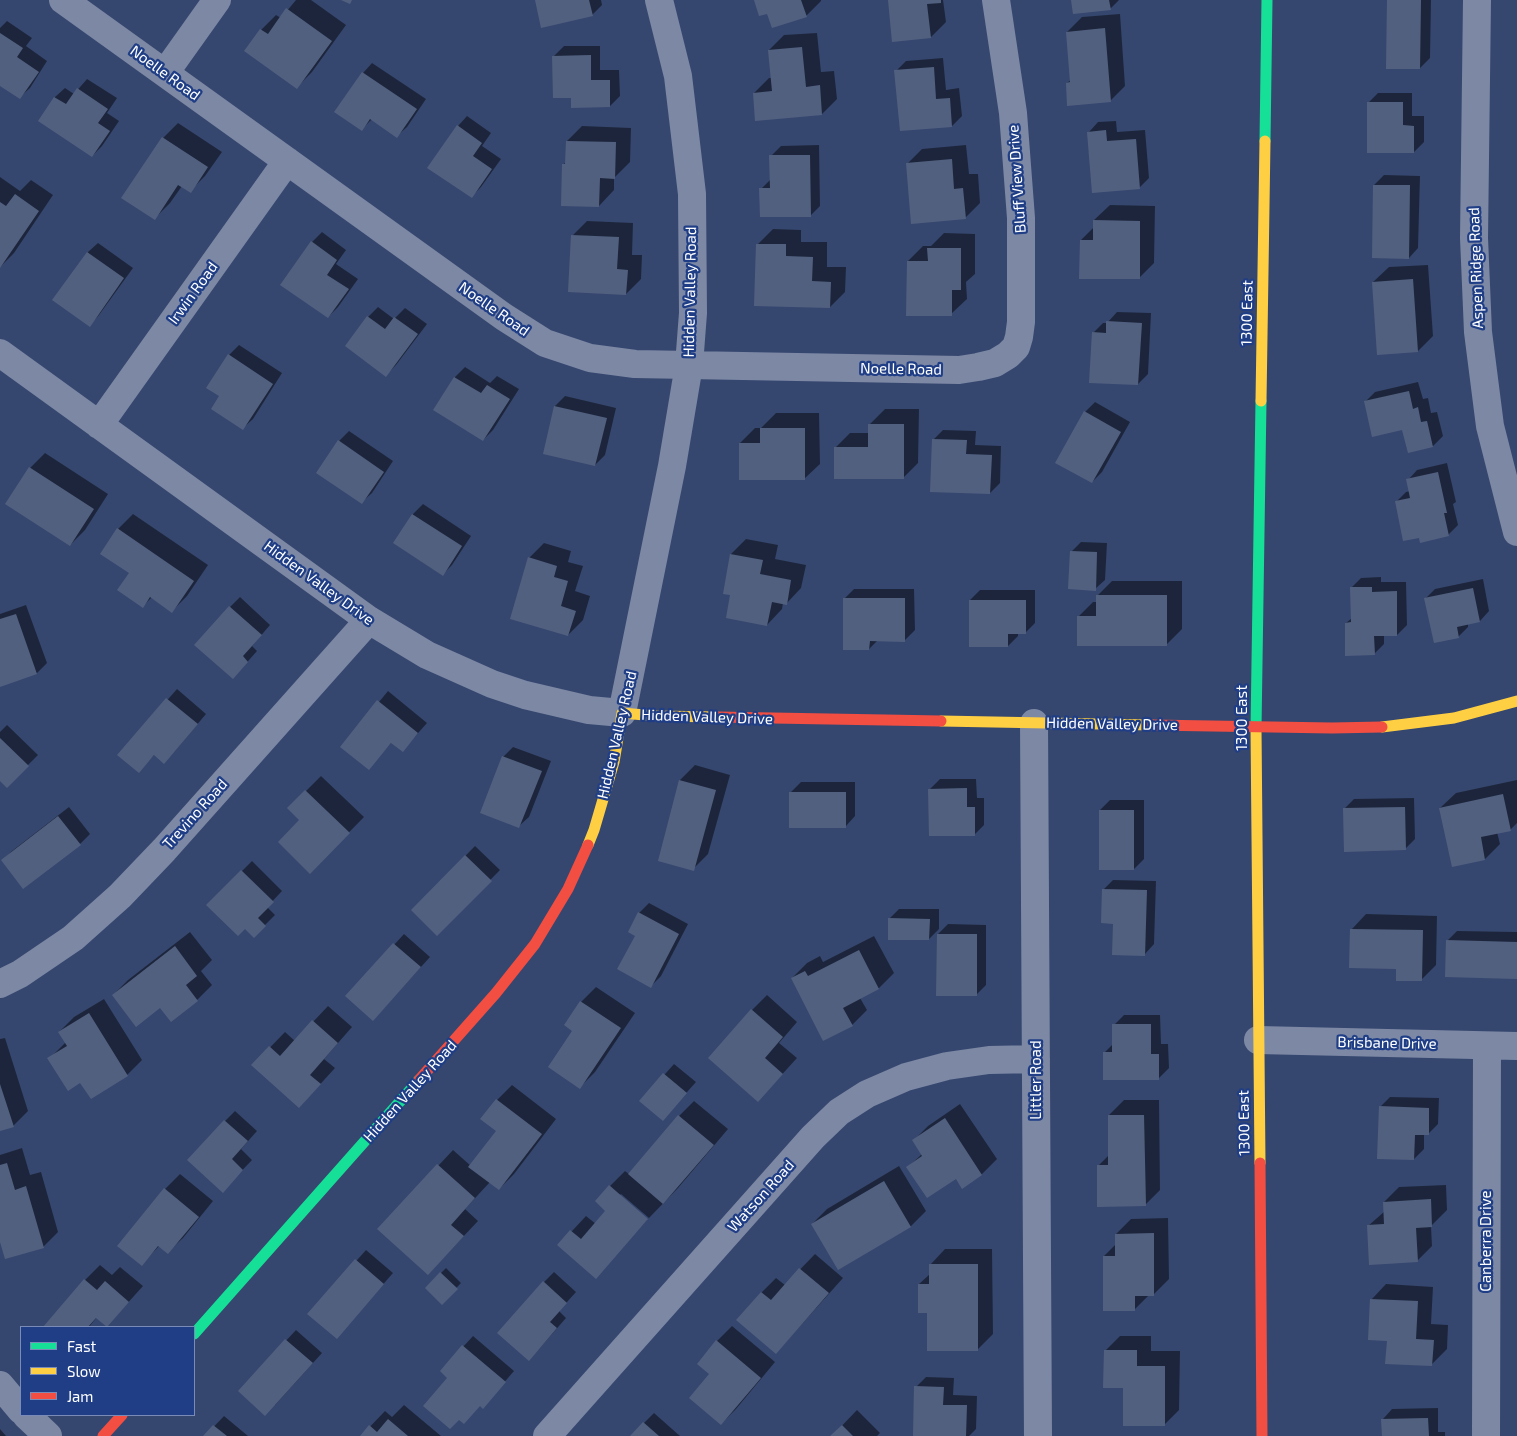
<!DOCTYPE html>
<style>
body{margin:0}
#map{position:relative;width:1517px;height:1436px;overflow:hidden;background:#36476f;font-family:"Exo 2",sans-serif}
canvas{display:block}
.legend{position:absolute;left:20px;top:1326px;width:175px;height:90px;box-sizing:border-box;background:#1f3e86;border:1px solid #798bb6;margin:0;padding:6px 9px;list-style:none;font-size:15px;color:#fff}
.legend li{display:flex;align-items:center;gap:10px;height:25px}
.legend b{width:25px;border:1px solid #798bb6}
</style>
<div id="map">
<canvas width="1517" height="1436"></canvas>
<ul class="legend">
<li><b style="height:6px;background:#16e098"></b>Fast</li>
<li><b style="height:6px;background:#ffcf43"></b>Slow</li>
<li><b style="height:6px;background:#f24e42"></b>Jam</li>
</ul>
</div>
<script>
const context = document.querySelector('canvas').getContext('2d');
context.lineJoin = 'round';
function fill(path, color) { context.fillStyle = color; context.fill(path, 'evenodd'); }
const poly = rows => new Path2D(rows.map(r => 'M' + r).join(''));
function stroke(path, color, width, dash) { context.strokeStyle = color; context.lineWidth = width; context.lineCap = dash ? 'butt' : 'round'; context.setLineDash(dash || []); context.stroke(path); }
function label(font, color, halo, rows, align = 'center') {
  context.font = font + ' "Exo 2",sans-serif'; context.lineWidth = 4.5; context.setLineDash([]); context.textBaseline = 'middle'; context.strokeStyle = halo; context.fillStyle = color; for (const [text, x, y, turn = 0] of rows) {
    context.save(); context.translate(x, y); context.rotate((+turn || 0) * Math.PI / 180); context.textAlign = isNaN(turn) ? turn : align; if (halo) context.strokeText(text, 0, 0); context.fillText(text, 0, 0); context.restore();
  }
}
fill(poly([
 [296,0,311,0,346,25,312,72,297,87,246,51,261,30,276,15,281,18],
 [536,0,601,0,602,5,592,15],
 [755,0,821,0,821,1,806,16,768,12],
 [889,0,943,0,946,22,931,37],
 [1072,0,1119,0,1110,9],
 [1388,0,1431,0,1430,58,1420,68],
 [1120,14,1125,86,1110,101,1067,83,1071,80,1067,32,1082,17],
 [7,21,32,38,26,46,47,61,30,88,20,97,0,84,0,28],
 [817,33,821,72,834,71,837,99,822,114,754,93,769,78,772,78,769,50,784,35],
 [564,46,600,46,600,70,619,70,620,96,610,106,572,97,554,56],
 [943,58,946,90,959,88,962,116,952,126,896,71,906,61],
 [372,63,426,99,407,127,397,136,372,119,362,129,363,73],
 [87,79,117,98,107,113,119,121,102,146,92,156,40,121,55,97,65,88,74,94],
 [1378,93,1412,93,1412,116,1424,116,1424,142,1414,152,1368,103],
 [467,116,491,133,482,146,501,159,481,187,471,197,458,126],
 [1116,121,1117,132,1145,130,1149,178,1139,188,1089,132,1098,122],
 [178,123,222,152,205,176,190,191,182,186,170,203,155,218,163,138],
 [582,126,631,128,630,162,614,178,614,190,599,206,563,165,567,161,567,141],
 [819,145,820,206,810,216,761,189,771,179,771,156,781,146],
 [966,145,969,174,978,174,980,203,965,218,907,164,922,149],
 [1384,175,1420,176,1418,248,1409,258,1374,185],
 [0,177,20,191,31,180,53,195,14,253,0,267],
 [1110,205,1155,206,1154,263,1139,278,1081,240,1094,227,1094,220],
 [587,221,633,223,632,255,642,255,641,279,626,294,572,236],
 [773,229,801,230,801,242,827,242,827,267,846,267,845,292,830,307,758,244],
 [322,232,346,250,336,264,358,279,338,307,328,317,312,242],
 [944,233,975,234,975,274,966,282,967,299,951,314,908,261,923,246,931,246],
 [98,243,133,268,99,315,90,325,54,300,88,252],
 [1428,265,1433,336,1418,351,1373,282,1389,267],
 [378,307,394,319,405,308,427,324,396,365,386,375,368,317],
 [1117,312,1151,313,1148,374,1138,384,1093,333,1103,323,1107,323],
 [239,345,282,373,253,419,243,428,221,396,208,387,229,355],
 [465,367,490,383,497,376,519,389,493,430,483,440,434,409,455,377],
 [1418,382,1423,399,1428,398,1431,413,1437,412,1443,436,1433,446,1409,451,1403,428,1365,402,1375,392],
 [565,396,616,408,605,455,595,465,544,453,555,406],
 [1095,402,1130,422,1102,472,1092,482,1085,412],
 [885,409,919,409,918,463,903,478,835,448,850,433,870,433,870,424],
 [776,413,819,413,820,464,804,479,740,443,755,428,761,428],
 [943,430,976,431,975,445,1001,446,1000,483,990,493,933,440],
 [349,431,393,461,372,493,362,502,339,441],
 [45,453,108,494,85,530,70,545,30,468],
 [1447,463,1456,502,1453,504,1458,525,1448,535,1396,502,1406,492,1410,491,1408,480,1417,470],
 [423,504,471,536,452,565,442,575,394,543,413,514],
 [133,514,208,565,187,596,172,611,152,597,143,606,130,573,118,529],
 [746,539,778,545,775,559,806,565,801,588,786,604,783,603,782,609,767,625,732,594,724,593,731,554],
 [1081,542,1107,543,1105,580,1095,589,1071,552],
 [544,543,571,551,568,562,583,566,575,591,590,596,583,620,568,635,529,558],
 [1381,577,1381,582,1406,582,1407,625,1397,635,1384,635,1384,644,1374,654,1346,623,1352,618,1351,588,1361,578],
 [1483,579,1489,611,1480,621,1468,623,1468,627,1458,637,1425,599,1435,589],
 [1112,581,1182,581,1182,629,1167,644,1078,617,1093,602,1097,602,1097,596],
 [854,589,914,589,915,630,905,640,878,640,869,649,844,599],
 [980,590,1035,590,1035,623,1025,633,1018,633,1018,636,1008,646,970,600],
 [240,597,270,625,252,646,257,651,242,668,230,607],
 [26,605,47,663,37,673,0,686,0,614],
 [177,689,206,714,174,752,155,754,139,771,119,755],
 [388,691,427,723,403,750,392,742,369,768,342,747],
 [7,725,38,755,7,786,0,779,0,732],
 [513,747,551,761,529,817,519,826,503,757],
 [695,765,730,775,708,854,693,869,660,860,680,780],
 [321,776,364,817,310,872,301,820,289,808],
 [940,779,976,779,977,798,984,798,984,825,974,835,930,789],
 [1517,780,1517,823,1510,830,1497,832,1500,844,1485,859,1453,865,1440,808,1456,793],
 [801,782,855,782,855,816,846,826,791,792],
 [1414,798,1415,839,1405,849,1344,809,1354,799],
 [1110,800,1144,800,1144,859,1134,869,1100,810],
 [69,807,90,834,80,844,3,860,12,851],
 [475,846,500,870,437,934,412,910],
 [252,861,282,891,267,907,275,915,254,936,245,927,208,905],
 [1113,880,1156,881,1154,944,1145,954,1114,922,1103,890],
 [649,903,688,924,661,976,651,986,636,935,639,913],
 [899,909,939,909,939,929,929,939,889,919],
 [1366,914,1437,916,1436,965,1421,980,1398,968,1351,930],
 [948,924,986,925,986,985,976,995,938,934],
 [1457,931,1517,932,1517,978,1447,941],
 [190,932,212,960,201,971,212,985,197,1000,161,1007,113,995,128,980],
 [404,934,430,957,383,1009,347,996],
 [874,936,894,973,879,988,860,998,867,1010,852,1025,792,978,807,963,820,956,823,962],
 [596,987,635,1013,595,1072,580,1087,574,1030,565,1024,581,1002],
 [767,995,797,1022,779,1043,797,1058,758,1101,752,1010],
 [104,999,142,1060,127,1075,81,1081,49,1059,66,1042,59,1032,74,1017],
 [328,1006,352,1027,324,1059,335,1068,314,1091,253,1065,285,1032,295,1041],
 [1124,1015,1160,1015,1161,1044,1168,1044,1169,1068,1159,1078,1104,1053,1114,1043,1114,1025],
 [5,1038,28,1111,13,1126,0,1130,0,1039],
 [674,1064,696,1082,663,1119,641,1101],
 [512,1085,556,1119,514,1174,499,1189,490,1182,465,1209,478,1221,428,1274,379,1229,453,1150,471,1166,498,1131,482,1119,497,1100],
 [1390,1097,1439,1098,1438,1124,1428,1134,1424,1134,1424,1149,1414,1159,1380,1107],
 [1124,1100,1159,1100,1160,1190,1145,1205,1098,1166,1109,1155,1109,1115],
 [694,1101,728,1129,678,1188,649,1218,621,1194,619,1196,647,1220,596,1277,559,1245,586,1216,596,1224,607,1211,610,1186,625,1171,629,1174,679,1116],
 [960,1104,997,1159,982,1174,962,1187,956,1177,908,1167,922,1154,913,1141,928,1126],
 [235,1111,257,1131,241,1149,252,1160,232,1181,225,1121],
 [22,1148,30,1175,41,1172,58,1232,43,1247,0,1238,0,1155],
 [899,1166,926,1211,911,1226,838,1268,812,1224,827,1209],
 [180,1174,213,1201,183,1238,168,1252,160,1245,142,1264,165,1189],
 [1446,1185,1447,1210,1431,1226,1432,1246,1417,1261,1368,1226,1385,1211,1384,1202,1399,1187],
 [1168,1218,1169,1279,1154,1294,1150,1294,1135,1309,1104,1256,1116,1244,1116,1234,1131,1219],
 [945,1249,992,1249,993,1334,978,1349,928,1311,919,1284,930,1274,930,1265],
 [366,1250,393,1273,346,1327,309,1314],
 [815,1254,843,1278,776,1353,761,1293,776,1278,785,1285],
 [100,1265,112,1275,120,1267,143,1286,107,1326,97,1317,89,1327,45,1327,85,1280],
 [446,1268,461,1283,442,1303,426,1288],
 [554,1272,576,1292,559,1311,566,1318,538,1350,544,1282],
 [1386,1284,1433,1287,1431,1324,1448,1325,1447,1349,1432,1364,1388,1339,1371,1300],
 [732,1326,775,1362,736,1409,721,1424,711,1374,717,1341],
 [296,1330,322,1353,275,1405,239,1391],
 [473,1336,514,1371,483,1407,441,1371],
 [1120,1336,1151,1336,1151,1351,1180,1351,1179,1410,1164,1425,1124,1387,1105,1351],
 [926,1377,954,1378,953,1395,977,1396,976,1429,969,1436,914,1436,916,1387],
 [404,1405,441,1436,361,1436,385,1411,392,1417],
 [1438,1408,1438,1432,1445,1432,1445,1436,1383,1436,1383,1419,1392,1409],
 [857,1410,880,1433,877,1436,832,1436],
 [654,1413,680,1436,631,1436],
 [224,1416,248,1436,205,1436],
 [0,1429,6,1436,0,1436]
]), '#0007');
fill(poly([
 [341,0,352,0,350,4],
 [535,0,589,0,593,16,541,28],
 [754,0,801,0,807,17,772,28,767,14,759,16],
 [888,0,941,0,941,3,927,4,931,38,892,42],
 [1071,0,1109,0,1111,10,1073,14],
 [1387,0,1421,0,1420,69,1386,69],
 [286,8,332,41,297,89,244,51,260,29,268,34],
 [1105,28,1111,102,1067,106,1066,83,1070,82,1066,32],
 [0,33,23,48,17,57,39,72,20,99,0,86],
 [802,47,806,87,820,85,822,115,755,121,753,93,772,91,768,50],
 [591,55,591,80,610,80,610,107,571,108,571,98,553,98,552,56],
 [934,67,936,99,950,98,952,127,900,131,894,70],
 [362,72,417,109,397,138,370,119,362,131,334,112],
 [77,88,108,109,98,123,110,131,92,157,38,121,54,97,66,104],
 [1367,102,1403,102,1403,125,1414,126,1414,153,1367,153],
 [457,125,482,143,473,156,492,169,472,198,427,168],
 [1106,130,1107,141,1136,139,1140,189,1092,193,1087,132],
 [162,137,208,167,191,193,178,185,155,220,121,198],
 [566,141,616,142,615,179,600,178,599,207,561,206,562,164,565,164],
 [769,155,810,155,811,217,760,217,759,188,770,188],
 [952,159,954,189,963,188,966,219,911,224,906,163],
 [1373,185,1410,185,1409,259,1372,258],
 [15,194,39,211,0,268,0,202,6,206],
 [1093,220,1140,221,1140,279,1079,279,1080,240,1093,240],
 [571,235,619,237,617,269,628,270,626,295,568,292],
 [311,241,337,260,327,275,349,289,328,318,280,285],
 [756,244,786,244,786,256,813,257,812,281,831,282,830,308,754,306],
 [927,248,961,248,961,290,952,290,952,316,906,316,907,261,928,261],
 [87,252,124,278,90,327,52,300],
 [1413,279,1418,352,1377,355,1372,282],
 [367,316,385,329,394,317,418,334,386,377,345,346],
 [1106,321,1142,323,1138,385,1089,383,1092,332,1106,333],
 [228,354,273,384,243,430,211,409,219,396,206,388],
 [454,377,481,393,487,385,510,399,483,441,433,410],
 [1409,391,1413,409,1418,407,1421,422,1427,421,1433,447,1408,453,1402,430,1372,437,1364,401],
 [554,406,607,418,595,466,543,454],
 [1084,411,1121,432,1092,483,1055,463],
 [868,424,904,424,904,479,834,479,834,447,868,447],
 [760,428,805,428,805,480,739,480,739,443,760,443],
 [932,439,967,440,966,454,992,455,990,494,930,492],
 [338,440,384,472,362,504,316,473],
 [29,467,94,509,70,546,5,504],
 [1438,472,1447,513,1444,513,1449,536,1420,543,1419,538,1403,541,1395,501,1410,498,1406,479],
 [412,514,462,546,443,576,393,543],
 [117,528,194,581,172,613,150,597,143,608,117,590,129,573,100,554],
 [1070,551,1097,552,1096,591,1068,589],
 [730,554,763,560,760,574,791,580,787,605,772,602,767,626,726,618,730,595,723,594],
 [528,557,557,566,554,577,568,581,561,606,576,611,568,636,510,619],
 [1350,587,1372,587,1372,592,1397,591,1397,636,1374,636,1375,655,1345,656,1345,623,1351,622],
 [1473,588,1480,622,1457,627,1459,638,1434,643,1424,598],
 [1096,595,1167,595,1167,646,1077,646,1077,616,1096,616],
 [843,598,905,598,905,642,870,641,869,650,843,650],
 [969,600,1026,600,1026,634,1008,634,1008,647,969,647],
 [229,606,262,635,243,656,248,662,233,679,194,645],
 [16,614,37,674,0,687,0,619],
 [166,698,198,724,164,764,154,755,139,773,117,755],
 [377,700,418,733,403,752,391,743,369,770,340,747],
 [0,738,29,766,7,788,0,781],
 [502,756,542,771,519,828,480,813],
 [679,780,716,790,694,871,658,861],
 [967,788,967,807,975,807,975,836,929,836,928,789],
 [305,790,350,833,310,874,278,842,299,820,287,808],
 [789,792,846,792,846,828,789,828],
 [1503,794,1511,831,1481,837,1485,860,1452,867,1439,808],
 [1405,807,1406,850,1344,852,1343,808],
 [1099,810,1134,810,1134,870,1099,870],
 [58,816,81,845,23,889,1,860],
 [465,855,492,881,437,936,411,910],
 [241,870,274,902,258,918,266,926,254,938,245,929,238,936,206,905],
 [1102,889,1147,890,1145,956,1112,955,1113,924,1101,923],
 [638,912,679,934,651,988,617,969,635,936,628,932],
 [888,918,930,919,929,940,888,940],
 [1350,929,1423,930,1422,981,1396,981,1396,969,1349,968],
 [937,934,977,934,977,996,936,996],
 [1446,940,1517,942,1517,979,1445,977],
 [393,943,421,967,373,1021,345,996],
 [175,946,197,976,186,985,198,1001,171,1022,160,1008,136,1027,112,995],
 [859,950,879,989,843,1008,853,1026,823,1041,791,978,805,971,808,976],
 [580,1001,621,1028,580,1089,548,1067,572,1031,564,1025],
 [751,1009,783,1037,765,1058,783,1074,758,1102,708,1058],
 [89,1013,128,1076,91,1099,80,1083,68,1091,47,1058,67,1046,58,1032],
 [312,1020,338,1043,310,1075,321,1084,299,1108,251,1065,269,1046,280,1056],
 [1112,1024,1151,1024,1151,1054,1159,1054,1159,1080,1103,1080,1103,1052,1112,1052],
 [663,1073,687,1093,663,1121,639,1101],
 [0,1084,14,1127,0,1131],
 [496,1099,542,1134,499,1190,468,1167,496,1131,480,1119],
 [1379,1106,1429,1108,1429,1135,1415,1135,1414,1160,1377,1159],
 [678,1115,714,1145,663,1204,628,1174],
 [1108,1115,1144,1115,1146,1206,1097,1207,1097,1165,1108,1165],
 [945,1118,982,1175,962,1189,956,1179,927,1198,906,1167,922,1156,912,1140],
 [224,1120,248,1141,232,1159,243,1170,223,1193,187,1160],
 [7,1163,15,1190,26,1186,44,1248,5,1259,0,1242,0,1165],
 [437,1164,475,1198,451,1225,464,1236,428,1275,377,1229],
 [884,1181,911,1227,838,1270,811,1224],
 [609,1185,648,1219,596,1279,557,1245,570,1230,581,1239,605,1211,595,1201],
 [164,1188,199,1217,168,1254,158,1246,142,1266,117,1246],
 [1431,1199,1432,1227,1416,1228,1418,1262,1369,1265,1367,1225,1384,1224,1383,1202],
 [1154,1233,1154,1296,1135,1296,1135,1311,1103,1311,1103,1256,1115,1256,1115,1234],
 [355,1259,384,1284,337,1339,307,1314],
 [929,1264,978,1264,978,1351,927,1351,927,1313,918,1313,918,1284,929,1284],
 [799,1268,829,1293,776,1354,736,1320,761,1292,771,1300],
 [440,1272,458,1289,442,1305,425,1288],
 [84,1279,97,1290,105,1281,129,1302,107,1327,96,1318,88,1327,43,1327],
 [543,1281,567,1303,550,1322,557,1328,529,1361,497,1333],
 [1370,1299,1418,1301,1416,1339,1434,1340,1432,1366,1385,1364,1387,1341,1368,1340],
 [285,1339,313,1363,265,1416,238,1391],
 [716,1340,761,1378,721,1425,689,1398,709,1374,697,1364],
 [462,1345,506,1382,483,1409,480,1406,464,1424,459,1420,450,1429,423,1406,447,1378,440,1371],
 [1104,1350,1137,1350,1137,1366,1165,1366,1165,1426,1123,1426,1123,1388,1103,1388],
 [914,1386,944,1387,943,1405,967,1405,966,1436,913,1436],
 [1428,1418,1429,1436,1382,1436,1381,1419],
 [388,1419,408,1436,360,1436,369,1425,377,1432],
 [643,1422,659,1436,630,1436],
 [213,1425,227,1436,203,1436],
 [842,1425,853,1436,830,1436]
]), '#526080');
stroke(poly([
 [63,0,504,317,545,343,590,358,635,364,959,370,978,367,995,363,1008,355,1016,347,1019,337,1021,322,1021,218,1013,113,996,0],
 [1477,0,1474,238,1478,332,1490,426,1517,532],
 [165,73,217,0],
 [0,353,369,620,427,655,492,684,525,695,589,710,622,713,672,466,689,365,693,313,692,194,678,76,659,0],
 [99,425,287,161],
 [1034,723,1038,1436],
 [0,984,20,974,73,938,120,896,164,850,369,620],
 [1258,1040,1517,1046],
 [0,1385,21,1410],
 [26,1415,48,1436],
 [547,1436,813,1137,839,1112,867,1094,906,1077,947,1066,989,1060,1036,1059],
 [1486,1436,1487,1046]
]), '#7d88a5', 28);
stroke(poly([
 [1265,141,1267,0],
 [1256,728,1261,401],
 [194,1334,419,1080]
]), '#16e098', 11);
stroke(poly([
 [1261,401,1265,141],
 [941,721,1152,725],
 [1382,727,1454,718,1517,701],
 [1256,728,1260,1163],
 [588,845,594,830,614,762,622,713,656,716,717,717]
]), '#ffcf43', 11);
stroke(poly([
 [717,717,941,721],
 [1152,725,1332,728,1382,727],
 [419,1080,496,993,535,944,568,889,588,845],
 [1260,1163,1262,1436],
 [103,1436,122,1415]
]), '#f24e42', 11);
label('15px', '#fff', '#1f3e86', [
 ["Noelle Road",165,73,36],
 ["Bluff View Drive",1017,179,-94],
 ["Aspen Ridge Road",1476,268,-92],
 ["Hidden Valley Road",690,292,-89],
 ["Irwin Road",193,293,-54],
 ["Noelle Road",494,309,35],
 ["1300 East",1247,313,-89],
 ["Noelle Road",901,369,1],
 ["Hidden Valley Drive",319,583,36],
 ["Hidden Valley Drive",707,717,2],
 ["1300 East",1242,718,-90],
 ["Hidden Valley Drive",1112,724,1],
 ["Hidden Valley Road",617,735,-77],
 ["Trevino Road",195,814,-48],
 ["Brisbane Drive",1387,1043,1],
 ["Littler Road",1036,1080,-90],
 ["Hidden Valley Road",410,1091,-48],
 ["1300 East",1244,1123,-91],
 ["Watson Road",761,1196,-48],
 ["Canberra Drive",1486,1241,-90]
]);
</script>
